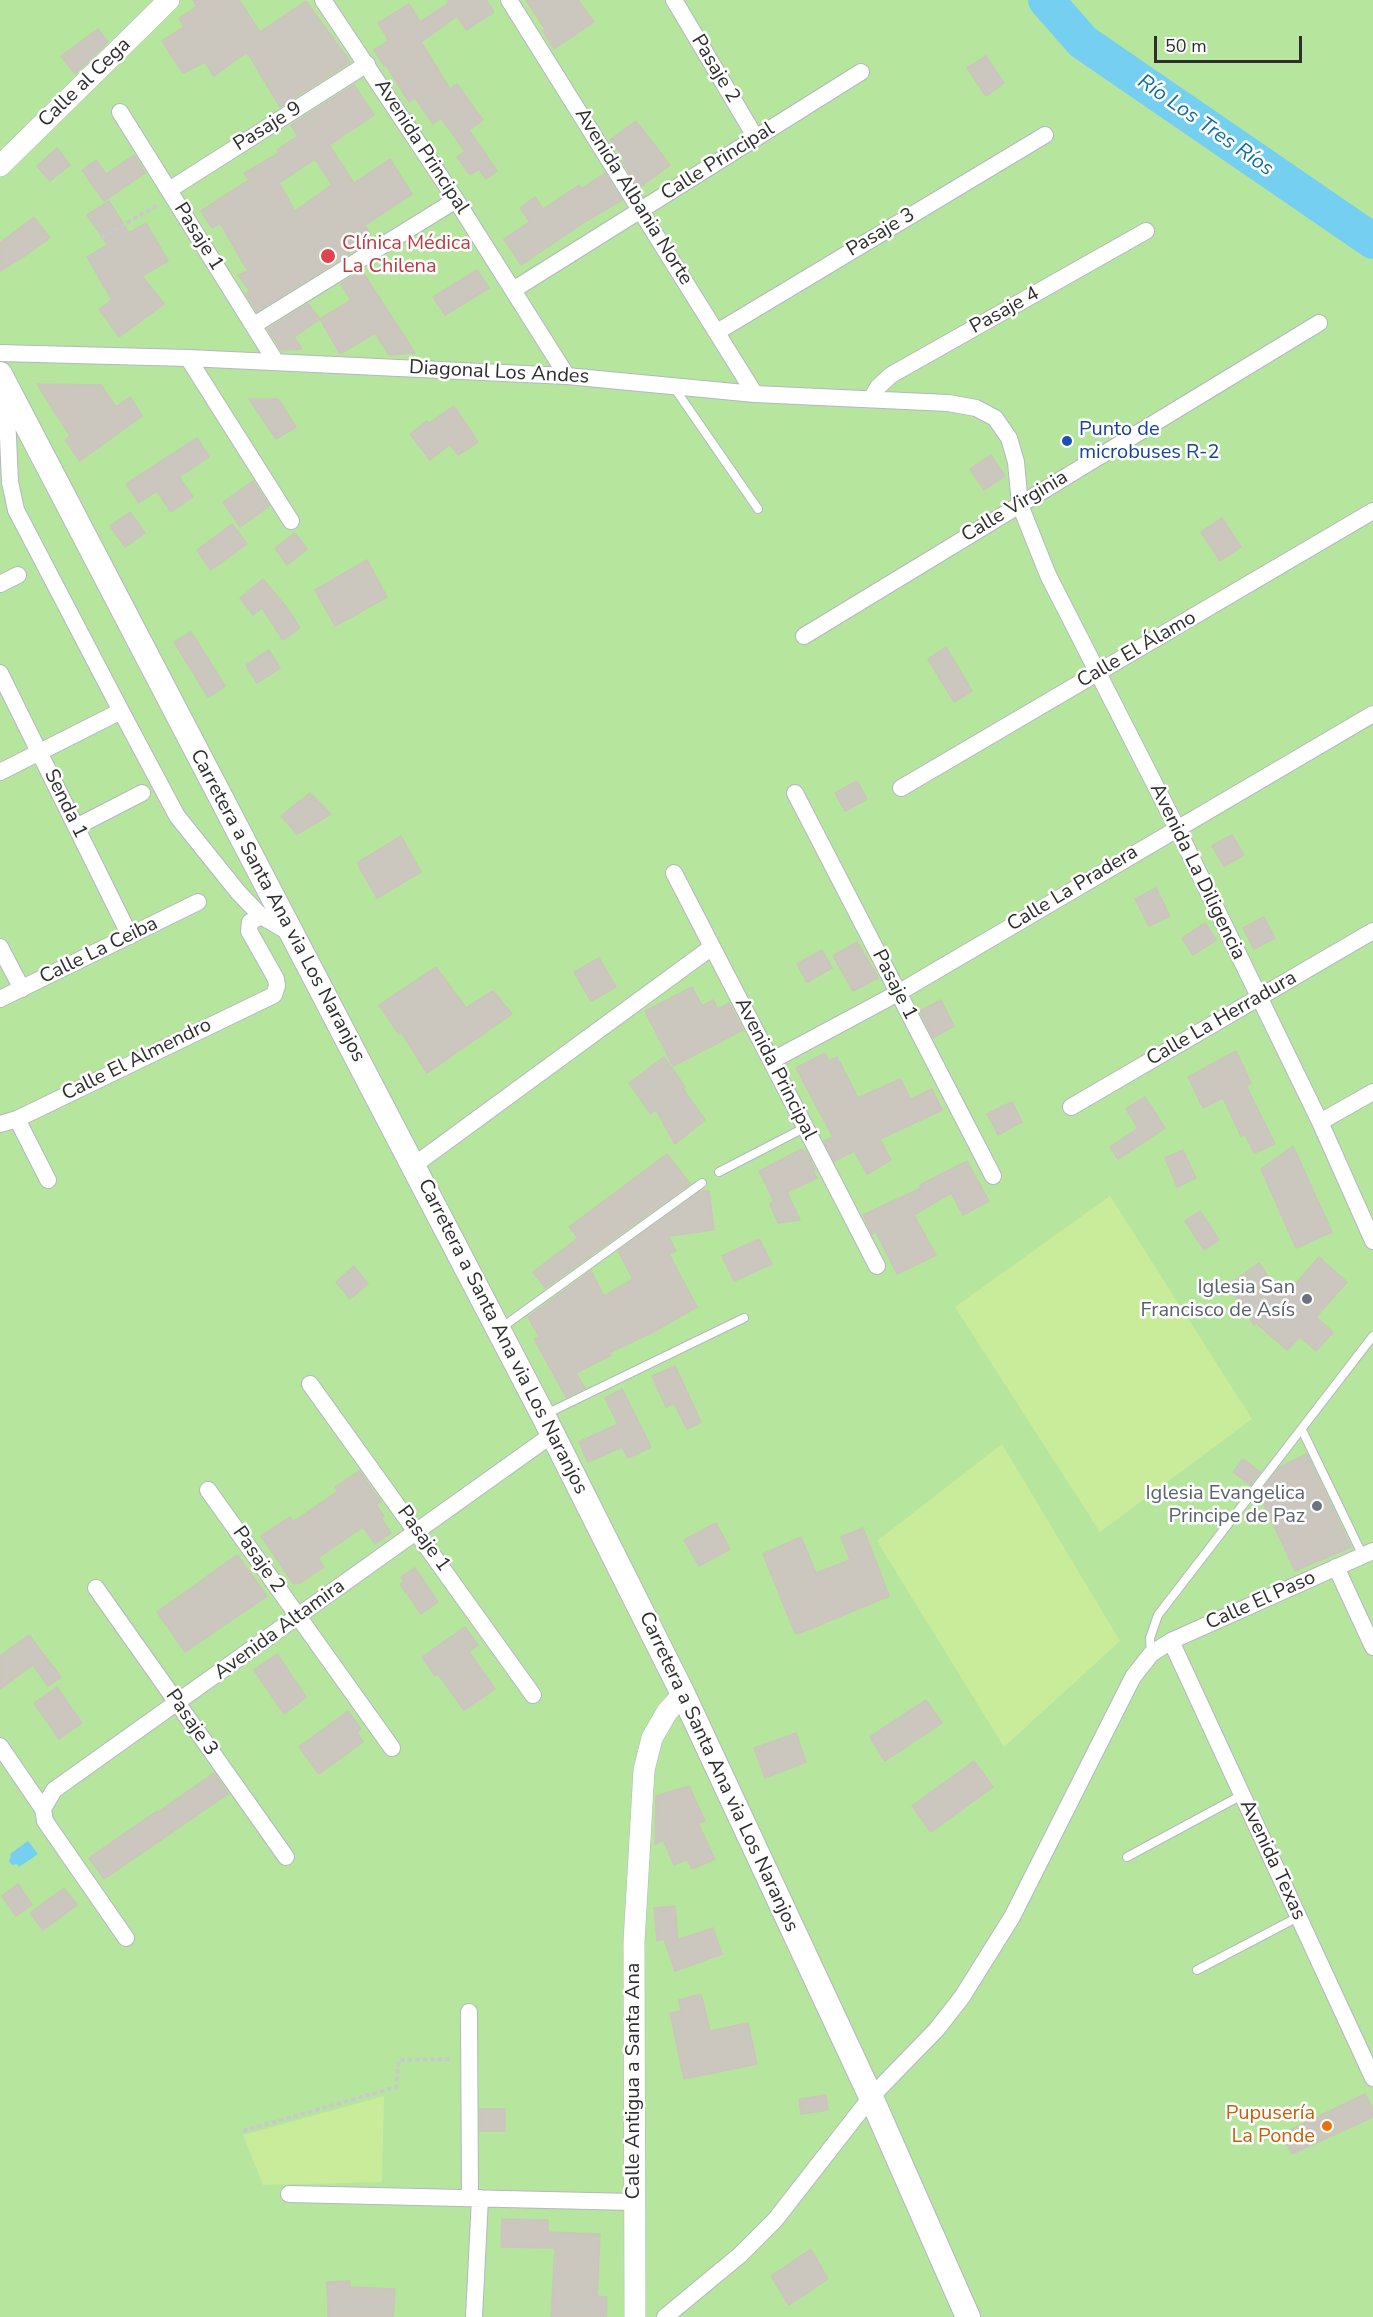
<!DOCTYPE html>
<meta charset="utf-8">
<style>
body{margin:0}
#map{position:relative;width:1373px;height:2317px;overflow:hidden;background:#efe9e1;font-family:"Nunito Sans",sans-serif}
canvas{display:block}
.scale{position:absolute;left:1154px;top:36px;width:148px;height:27px;box-sizing:border-box;border:3px solid #2e2e2e;border-top:0;padding-left:8px;font-size:18px;line-height:21px;white-space:nowrap;color:#2e2e2e;-webkit-text-stroke:4px #fff;paint-order:stroke}
</style>
<div id="map">
<canvas width="1373" height="2317"></canvas>
<div class="scale">50 m</div>
</div>
<script>
const context = document.querySelector('canvas').getContext('2d');
context.lineJoin = 'round';
function fill(path, color) { context.fillStyle = color; context.fill(path, 'evenodd'); }
const poly = rows => new Path2D(rows.map(r => 'M' + r).join(''));
function stroke(path, color, width, dash) { context.strokeStyle = color; context.lineWidth = width; context.lineCap = dash ? 'butt' : 'round'; context.setLineDash(dash || []); context.stroke(path); }
function label(font, color, halo, rows, align = 'center') {
  context.font = font + ' "Nunito Sans",sans-serif'; context.lineWidth = 5; context.setLineDash([]); context.textBaseline = 'middle'; context.strokeStyle = halo; context.fillStyle = color; for (const [text, x, y, turn = 0] of rows) {
    context.save(); context.translate(x, y); context.rotate((+turn || 0) * Math.PI / 180); context.textAlign = isNaN(turn) ? turn : align; if (halo) context.strokeText(text, 0, 0); context.fillText(text, 0, 0); context.restore();
  }
}
fill(poly([
 [0,0,1373,0,1373,2317,0,2317]
]), '#b6e59e');
fill(poly([
 [1110,1196,1252,1419,1100,1532,955,1307],
 [1002,1444,1120,1641,1004,1747,877,1541],
 [384,2096,382,2182,263,2185,243,2135]
]), '#c9ec9a');
fill(poly([
 [28,1841,38,1854,19,1867,17,1864,12,1865,9,1861,11,1856,10,1854]
]), '#75cff0');
stroke(poly([
 [1046,0,1083,42,1373,241]
]), '#75cff0', 36);
const building = poly([
 [193,0,239,0,260,32,306,1,350,62,280,107,247,52,214,76,205,62,183,73,162,41,184,27,179,18,197,6,193,0],
 [447,0,486,0,494,12,466,30,457,16,421,42,450,89,457,84,483,120,469,130,497,171,486,179,479,169,470,175,457,157,465,151,441,118,433,124,415,98,409,102,386,65,384,66,374,50,389,41,378,23,409,4,420,22,449,3,447,0],
 [526,0,578,0,594,22,554,49,543,31,545,29,526,0],
 [98,29,108,42,75,74,61,56,98,29],
 [986,56,1004,83,986,96,967,68,986,56],
 [354,85,374,115,329,145,354,183,390,159,412,194,365,225,369,232,346,248,350,253,257,311,246,294,250,291,238,275,248,271,220,223,212,228,201,211,249,180,244,173,279,153,277,150,298,136,291,125,354,85],
 [315,159,332,185,295,211,279,183,315,159],
 [636,121,670,165,639,188,622,161,625,160,610,140,636,121],
 [57,148,70,165,50,181,37,166,57,148],
 [134,155,145,173,104,201,82,170,96,160,106,174,134,155],
 [605,173,622,200,583,223,521,265,504,239,530,222,520,208,535,197,543,209,579,185,581,189,605,173],
 [109,201,129,233,146,223,168,261,142,276,164,304,119,337,99,309,112,300,87,257,108,245,87,215,109,201],
 [34,217,50,238,26,255,0,271,0,243,34,217],
 [477,270,489,288,445,315,433,297,477,270],
 [362,271,415,353,389,355,375,333,340,354,320,319,351,300,341,284,362,271],
 [308,304,320,319,294,337,302,349,281,350,268,329,308,304],
 [37,384,101,385,116,407,130,397,142,416,80,461,65,440,70,436,37,384],
 [249,399,278,399,296,427,276,439,249,399],
 [454,406,478,442,458,455,450,444,430,460,410,434,427,421,429,423,454,406],
 [197,438,209,457,179,477,193,497,171,512,157,491,139,503,126,484,197,438],
 [991,455,1005,476,984,490,970,469,991,455],
 [253,481,269,506,240,527,223,502,253,481],
 [130,512,145,533,125,547,110,526,130,512],
 [1222,518,1241,547,1220,561,1201,532,1222,518],
 [232,524,247,544,211,570,197,550,232,524],
 [295,533,307,549,287,565,275,548,295,533],
 [367,560,387,597,335,626,315,590,367,560],
 [263,579,287,608,300,628,283,640,262,608,253,615,240,598,263,579],
 [191,632,225,686,208,697,174,642,191,632],
 [946,647,972,691,954,702,928,659,946,647],
 [269,650,280,668,257,683,246,665,269,650],
 [857,781,867,799,845,811,835,793,857,781],
 [310,793,331,814,297,834,281,816,310,793],
 [1232,835,1244,855,1224,866,1212,846,1232,835],
 [401,836,421,872,377,898,357,863,401,836],
 [1156,888,1170,916,1149,926,1135,899,1156,888],
 [1264,917,1275,938,1254,949,1243,928,1264,917],
 [1205,923,1216,940,1193,955,1182,938,1205,923],
 [857,942,878,978,853,991,833,956,857,942],
 [822,950,832,968,807,982,797,964,822,950],
 [599,958,616,987,591,1001,574,972,599,958],
 [436,967,466,1008,493,991,512,1014,427,1073,401,1032,399,1034,379,1005,436,967],
 [692,987,702,1006,713,1000,718,1009,729,1003,743,1030,673,1066,645,1011,692,987],
 [941,1000,954,1026,933,1038,920,1011,941,1000],
 [1236,1051,1251,1083,1246,1086,1275,1144,1254,1153,1245,1134,1241,1136,1223,1098,1203,1108,1188,1077,1236,1051],
 [825,1053,829,1061,837,1057,858,1098,900,1079,911,1099,932,1089,942,1110,880,1139,891,1160,867,1174,854,1151,834,1161,824,1141,833,1137,796,1068,825,1053],
 [664,1057,685,1087,683,1089,705,1120,675,1144,656,1110,651,1114,629,1083,664,1057],
 [1145,1097,1165,1128,1118,1159,1110,1147,1138,1128,1126,1109,1145,1097],
 [1012,1102,1022,1122,998,1135,987,1114,1012,1102],
 [1293,1146,1332,1232,1296,1248,1261,1169,1293,1146],
 [802,1149,803,1152,806,1151,815,1170,813,1171,817,1178,787,1192,800,1220,778,1223,770,1204,774,1201,759,1171,802,1149],
 [1183,1150,1196,1178,1177,1187,1165,1158,1183,1150],
 [667,1154,690,1184,545,1288,533,1272,578,1238,569,1227,667,1154],
 [967,1161,989,1201,963,1215,951,1193,914,1215,936,1255,897,1274,876,1232,872,1234,863,1215,921,1188,920,1185,967,1161],
 [701,1191,709,1191,714,1230,668,1236,676,1251,669,1254,697,1307,651,1333,609,1353,611,1355,576,1373,585,1388,566,1397,534,1339,539,1337,528,1317,591,1271,604,1296,633,1279,618,1251,701,1191],
 [1200,1211,1219,1240,1204,1250,1185,1221,1200,1211],
 [759,1239,772,1264,734,1281,722,1256,759,1239],
 [1319,1257,1347,1282,1316,1317,1333,1332,1316,1351,1300,1337,1287,1350,1256,1323,1254,1325,1228,1285,1259,1263,1283,1298,1319,1257],
 [354,1266,368,1284,350,1299,336,1282,354,1266],
 [675,1366,701,1422,687,1429,674,1403,666,1407,652,1376,675,1366],
 [622,1389,651,1447,628,1458,622,1447,588,1462,579,1442,618,1424,605,1398,622,1389],
 [1307,1454,1351,1547,1295,1571,1259,1494,1280,1467,1307,1454],
 [1243,1459,1260,1472,1250,1485,1233,1472,1243,1459],
 [359,1471,381,1502,376,1505,384,1516,381,1518,391,1533,375,1544,363,1527,318,1558,324,1567,300,1583,293,1583,261,1536,290,1517,293,1522,338,1491,335,1487,359,1471],
 [716,1523,730,1549,699,1566,684,1540,716,1523],
 [863,1528,889,1596,798,1634,795,1633,763,1554,801,1537,816,1573,850,1560,841,1537,863,1528],
 [237,1555,267,1596,185,1652,157,1612,237,1555],
 [415,1568,438,1602,421,1614,400,1584,404,1581,401,1577,415,1568],
 [465,1627,478,1645,469,1652,495,1689,464,1710,438,1674,435,1676,422,1657,465,1627],
 [29,1635,61,1677,48,1686,33,1665,0,1689,0,1656,29,1635],
 [277,1654,306,1697,284,1714,254,1670,277,1654],
 [57,1687,82,1723,59,1739,34,1703,57,1687],
 [926,1700,942,1723,885,1761,870,1737,926,1700],
 [348,1711,361,1729,357,1732,363,1742,319,1774,299,1747,348,1711],
 [796,1733,806,1762,765,1778,754,1748,796,1733],
 [974,1761,993,1787,931,1832,912,1806,974,1761],
 [214,1773,228,1794,104,1879,89,1858,157,1811,158,1812,214,1773],
 [689,1786,705,1821,698,1823,715,1859,692,1869,687,1859,674,1865,663,1840,655,1844,656,1796,689,1786],
 [18,1884,32,1905,16,1916,2,1896,18,1884],
 [64,1888,77,1905,43,1930,30,1913,64,1888],
 [675,1906,678,1940,713,1928,722,1954,675,1971,664,1939,657,1941,654,1908,675,1906],
 [701,1994,710,2031,748,2023,757,2064,684,2079,670,2013,681,2011,679,2000,701,1994],
 [1365,2094,1373,2109,1373,2117,1292,2154,1282,2134,1365,2094],
 [826,2095,828,2110,801,2114,799,2099,826,2095],
 [480,2109,505,2109,505,2131,480,2131,480,2109],
 [502,2219,548,2220,548,2232,600,2234,597,2296,607,2297,606,2317,551,2317,555,2248,501,2247,502,2219],
 [811,2249,828,2279,789,2305,771,2276,811,2249],
 [350,2281,350,2287,395,2289,393,2317,328,2317,327,2282,350,2281]
]);
fill(building, '#cbc7bf');
stroke(building, '#cbc5ba', 1.5);
const service = poly([
 [673,386,758,509],
 [719,1172,806,1127],
 [501,1328,702,1183],
 [544,1415,744,1318],
 [1302,1430,1363,1556],
 [1151,1653,1150,1638,1158,1615,1373,1336],
 [1127,1857,1242,1795],
 [1197,1970,1298,1917]
]);
const minor = poly([
 [323,0,456,200,567,376],
 [509,0,755,394],
 [674,0,756,138],
 [120,112,276,362],
 [169,190,367,64],
 [513,290,861,72],
 [254,325,456,200],
 [717,332,1045,135],
 [0,353,188,358,567,376,755,394,948,403,976,408,995,418,1009,438,1016,462,1020,505,1048,575,1177,828,1320,1122,1373,1241],
 [188,358,291,521],
 [6,392,10,482,16,510,121,711,177,816,238,892,261,916,292,934],
 [871,399,878,387,891,375,1146,231],
 [0,584,18,575],
 [804,636,1319,323],
 [0,673,130,936],
 [0,772,121,711],
 [901,788,1373,511],
 [795,793,993,1176],
 [76,827,142,793],
 [674,873,877,1266],
 [0,947,22,989],
 [0,999,198,902],
 [771,1061,898,993,1373,714],
 [1071,1107,1373,931],
 [17,1119,48,1180],
 [1320,1122,1373,1092],
 [0,1124,17,1119,274,995,277,986,276,979,249,931,250,922,261,916],
 [413,1166,712,947],
 [310,1384,533,1695],
 [208,1490,392,1748],
 [1336,1567,1373,1647],
 [96,1588,286,1857],
 [1171,1641,1373,2078],
 [0,1746,43,1809,45,1821,126,1938],
 [43,1809,54,1790,553,1434],
 [469,2012,470,2198],
 [289,2194,633,2202],
 [474,2317,480,2198],
 [665,2317,740,2255,775,2220,871,2097,937,2029,962,1997,1012,1917,1133,1677,1151,1654,1171,1641,1373,1551]
]);
const tertiary = poly([
 [0,166,169,0],
 [635,2317,634,1942,644,1770,652,1738,667,1712,683,1694]
]);
const secondary = poly([
 [0,374,543,1415,683,1694,871,2097,968,2317]
]);
stroke(service, '#b4b7c1', 10);
stroke(minor, '#b4b7c1', 18);
stroke(tertiary, '#b4b7c1', 22);
stroke(secondary, '#b4b7c1', 26);
stroke(poly([
 [101,238,159,204],
 [243,2131,396,2087,399,2060,452,2059]
]), '#c9c9c9', 4, [4.5, 3]);
stroke(service, '#fff', 8);
stroke(minor, '#fff', 16);
stroke(tertiary, '#fff', 21);
stroke(secondary, '#fff', 24);
for (const [x, y, r, color] of [
 [328,256,8,"#e0444e"],
 [1067,441,6,"#1a4fb4"],
 [1307,1299,6,"#6b7280"],
 [1317,1506,6,"#6b7280"],
 [1327,2126,6,"#e8710a"]
]) { const dot = new Path2D(); dot.arc(x, y, r, 0, 2 * Math.PI); context.fillStyle = color; context.fill(dot); stroke(dot, '#fff', 2); }
label('20px', '#2e2e2e', '#fff', [
 ["Pasaje 2",715,69,59],
 ["Calle al Cega",85,83,-44],
 ["Pasaje 9",268,127,-32],
 ["Avenida Principal",421,147,57],
 ["Calle Principal",718,162,-32],
 ["Avenida Albania Norte",633,197,58],
 ["Pasaje 3",881,233,-31],
 ["Pasaje 1",198,237,58],
 ["Pasaje 4",1005,311,-29],
 ["Diagonal Los Andes",499,373,3],
 ["Calle Virginia",1015,507,-31],
 ["Calle El Álamo",1137,650,-30],
 ["Senda 1",65,804,64],
 ["Avenida La Diligencia",1197,872,64],
 ["Calle La Pradera",1073,889,-31],
 ["Carretera a Santa Ana via Los Naranjos",277,906,62],
 ["Calle La Ceiba",99,951,-26],
 ["Pasaje 1",894,985,63],
 ["Calle La Herradura",1222,1019,-30],
 ["Calle El Almendro",137,1060,-26],
 ["Avenida Principal",775,1069,63],
 ["Carretera a Santa Ana via Los Naranjos",502,1337,63],
 ["Pasaje 1",423,1539,54],
 ["Pasaje 2",258,1560,55],
 ["Calle El Paso",1261,1601,-24],
 ["Avenida Altamira",280,1630,-36],
 ["Pasaje 3",191,1723,55],
 ["Carretera a Santa Ana via Los Naranjos",718,1772,65],
 ["Avenida Texas",1272,1860,65],
 ["Calle Antigua a Santa Ana",634,2081,-90]
]);
label('20px', '#be3a42', '#fff', [
 ["Clínica Médica",342,244],
 ["La Chilena",342,267]
], 'left');
label('20px', '#164399', '#fff', [
 ["Punto de",1079,430],
 ["microbuses R-2",1079,453]
], 'left');
label('20px', '#5b616d', '#fff', [
 ["Iglesia San",1295,1288],
 ["Francisco de Asís",1295,1311],
 ["Iglesia Evangelica",1305,1494],
 ["Principe de Paz",1305,1517]
], 'right');
label('20px', '#c56008', '#fff', [
 ["Pupusería",1315,2114],
 ["La Ponde",1315,2137]
], 'right');
label('italic 21px', '#0d6fa3', '#fff', [
 ["Río Los Tres Ríos",1205,126,35]
]);
</script>
